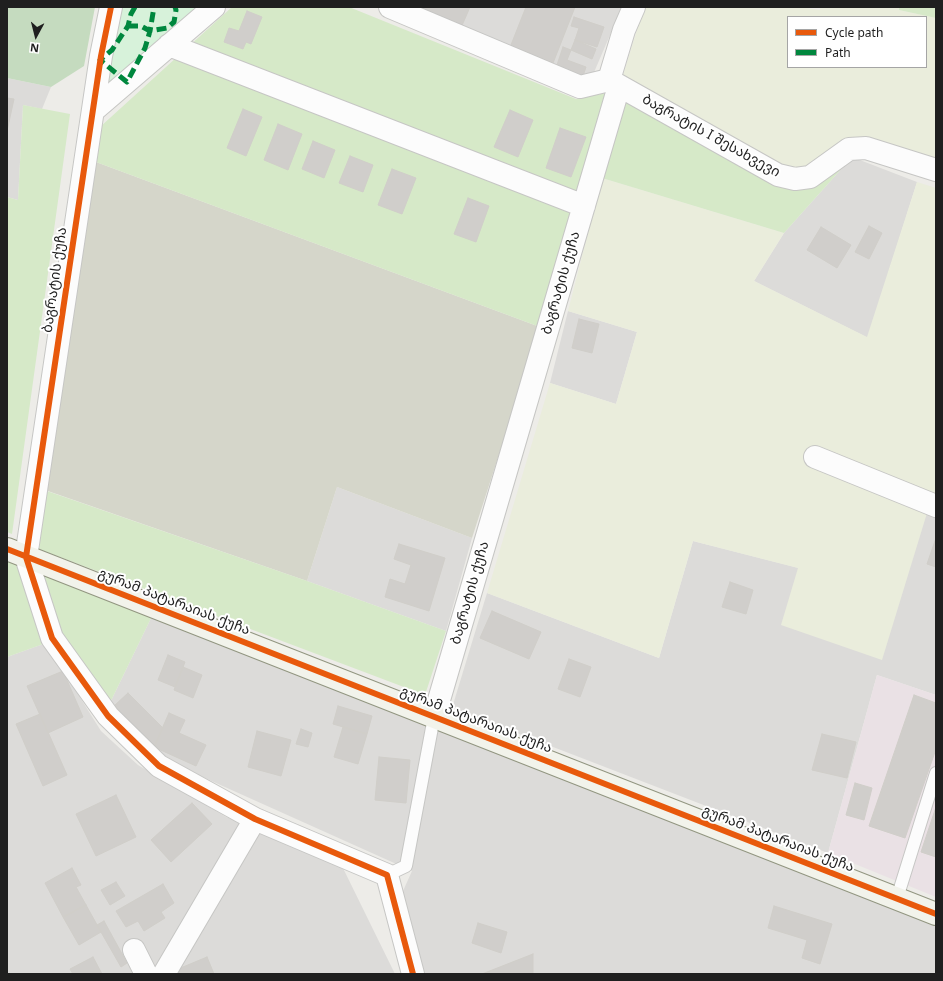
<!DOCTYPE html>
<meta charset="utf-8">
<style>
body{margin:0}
#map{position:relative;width:943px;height:981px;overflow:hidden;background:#edece8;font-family:"Noto Sans",sans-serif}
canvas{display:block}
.frame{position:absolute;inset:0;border:8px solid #1f1f1f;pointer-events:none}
.legend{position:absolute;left:787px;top:16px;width:140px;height:52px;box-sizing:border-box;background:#fff;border:1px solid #a5a5a5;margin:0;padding:5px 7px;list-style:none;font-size:12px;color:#1f1f1f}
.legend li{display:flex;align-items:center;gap:8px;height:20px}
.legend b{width:20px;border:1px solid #a5a5a5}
.north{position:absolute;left:16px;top:16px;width:40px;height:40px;-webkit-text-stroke:3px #fff;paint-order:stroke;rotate:187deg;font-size:11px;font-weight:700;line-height:16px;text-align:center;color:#1f1f1f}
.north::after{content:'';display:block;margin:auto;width:14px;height:18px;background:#1f1f1f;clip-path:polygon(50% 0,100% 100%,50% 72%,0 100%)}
</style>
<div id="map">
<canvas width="943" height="981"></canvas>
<div class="frame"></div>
<ul class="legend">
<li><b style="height:5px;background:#e8590c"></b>Cycle path</li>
<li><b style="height:5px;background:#00873e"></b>Path</li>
</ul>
<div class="north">N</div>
</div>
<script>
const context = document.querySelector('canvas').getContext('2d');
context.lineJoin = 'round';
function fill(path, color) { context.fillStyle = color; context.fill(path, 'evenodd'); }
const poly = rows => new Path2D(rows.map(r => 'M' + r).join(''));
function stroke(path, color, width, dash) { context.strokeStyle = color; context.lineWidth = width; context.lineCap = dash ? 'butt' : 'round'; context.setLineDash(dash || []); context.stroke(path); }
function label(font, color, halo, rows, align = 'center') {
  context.font = font + ' "Noto Sans","Noto Sans Georgian",sans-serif'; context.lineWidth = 4; context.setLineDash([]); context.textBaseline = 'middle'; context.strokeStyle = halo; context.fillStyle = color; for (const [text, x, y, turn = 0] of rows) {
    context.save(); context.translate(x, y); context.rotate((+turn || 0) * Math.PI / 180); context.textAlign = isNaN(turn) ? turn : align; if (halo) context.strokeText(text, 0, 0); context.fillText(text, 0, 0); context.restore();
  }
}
fill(poly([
 [398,7,622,7,592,77,573,81],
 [7,78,51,87,42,109,23,105,18,200,7,197],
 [852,157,917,182,868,338,754,281,784,233],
 [568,311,637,332,616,404,550,383],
 [337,487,472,538,446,631,307,581],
 [931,500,936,502,936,695,877,675,828,853,452,708,487,593,659,658,693,541,799,568],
 [154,612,936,922,936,974,418,974,394,911,412,871,167,761,108,707],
 [46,643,101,731,138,765,226,817,340,862,395,974,7,974,7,657]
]), '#dcdbd9');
fill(poly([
 [877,675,936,695,936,897,828,853]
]), '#eae1e5');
fill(poly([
 [96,162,540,327,472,538,337,487,307,581,45,490]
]), '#d5d6ca');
fill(poly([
 [644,7,799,7,820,10,820,7,899,7,899,10,936,18,936,171,850,140,804,170,785,170,623,75],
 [788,17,926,17,926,67,788,67],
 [602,178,784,233,754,281,867,337,917,182,936,188,936,502,931,500,882,660,781,625,798,568,693,541,659,658,487,593,550,383,616,404,637,332,568,311]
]), '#eaeddc');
fill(poly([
 [232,7,349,7,576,99,605,93,609,100,540,327,96,162,100,127],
 [899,7,936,7,936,18,899,10],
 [626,97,775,180,852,157,784,233,602,178],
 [23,105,70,114,12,534,7,532,7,197,18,200],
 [44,490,307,581,446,631,425,695,36,548],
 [7,558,18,562,46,643,7,657],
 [36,569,154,612,108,707,57,631]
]), '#d6e9c8');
fill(poly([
 [7,7,95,7,84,66,51,87,7,78]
]), '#c5dbbf');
fill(poly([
 [116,7,206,7,99,99]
]), '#d7f2da');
const building = poly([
 [423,7,470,7,460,30,421,13,423,7],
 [526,7,575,7,553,63,531,55,509,50,526,7],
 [247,11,262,17,251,44,246,42,243,49,224,42,229,28,239,31,247,11],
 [574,17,604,27,597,47,575,40,579,28,571,26,574,17],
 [575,40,596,49,592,59,571,50,575,40],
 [563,47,571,50,567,60,586,67,583,76,556,68,563,47],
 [7,98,14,99,7,131,7,98],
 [243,109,262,117,246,156,227,148,243,109],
 [510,110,533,120,518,157,494,147,510,110],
 [278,124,302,134,288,170,264,160,278,124],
 [560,128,586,137,571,177,546,168,560,128],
 [313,141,335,150,324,178,302,169,313,141],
 [350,156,373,165,363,192,339,183,350,156],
 [392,169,416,178,402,214,378,205,392,169],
 [468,198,489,206,476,242,454,234,468,198],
 [869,226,882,233,869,259,855,252,869,226],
 [821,227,851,245,837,268,807,250,821,227],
 [579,319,599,324,592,353,572,348,579,319],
 [936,538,936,567,927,564,936,538],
 [399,544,445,558,429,611,385,597,390,579,405,584,411,565,394,559,399,544],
 [730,582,753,590,746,614,722,607,730,582],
 [492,611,541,632,529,659,480,638,492,611],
 [168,655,185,662,175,687,158,680,168,655],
 [569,659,591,667,580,697,558,689,569,659],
 [183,667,202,675,193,698,174,690,183,667],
 [63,671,83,717,48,733,27,686,63,671],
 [128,693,163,728,154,747,114,706,128,693],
 [914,695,936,703,936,749,905,838,869,826,914,695],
 [338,706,372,716,367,734,333,724,338,706],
 [169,713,185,720,179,733,206,745,196,766,154,747,169,713],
 [40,714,67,775,43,786,16,724,40,714],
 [343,727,367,734,358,764,334,757,343,727],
 [301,729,312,733,308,747,296,744,301,729],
 [257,731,291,740,281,776,248,767,257,731],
 [822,734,856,742,847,778,812,770,822,734],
 [379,757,410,760,406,803,375,800,379,757],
 [855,783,872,788,864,820,846,815,855,783],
 [116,795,136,837,96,856,76,814,116,795],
 [192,803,212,824,171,862,151,840,192,803],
 [936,807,936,857,921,852,936,807],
 [72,868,81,885,76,887,86,905,63,917,45,883,72,868],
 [116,882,125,896,110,905,101,890,116,882],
 [163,884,174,903,161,912,165,918,144,931,138,921,126,927,116,911,163,884],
 [86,905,101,932,79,945,63,917,86,905],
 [774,906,832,924,820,964,802,958,807,940,768,928,774,906],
 [104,921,127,963,121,967,97,925,104,921],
 [478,923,507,932,501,953,472,943,478,923],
 [533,954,533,974,482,974,533,954],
 [93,957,102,974,73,974,70,969,93,957],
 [207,957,214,974,172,974,171,972,207,957]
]);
fill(building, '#d0cecb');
stroke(building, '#d0cec9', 1);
const lane = poly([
 [387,875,406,866,434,717],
 [897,898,936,773]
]);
const street = poly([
 [111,7,101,56,26,557,52,638,108,716,159,766,255,819,387,875,413,974],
 [390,7,580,87,609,80,778,175,795,179,810,177,849,149,866,148,936,170],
 [169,45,584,206],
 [609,80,624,30,634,7],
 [93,111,214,7],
 [815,457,936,506],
 [434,717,619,86],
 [134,950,146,974],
 [164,974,255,819]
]);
const secondary = poly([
 [7,549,936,914]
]);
stroke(lane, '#c6c6c4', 14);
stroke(street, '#c6c6c4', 24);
stroke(secondary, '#929681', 24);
stroke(lane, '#fcfcfc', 12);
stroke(street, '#fcfcfc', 22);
stroke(secondary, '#f2f3eb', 22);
stroke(poly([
 [135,7,131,14,128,26,112,50,100,60,127,82,145,48,150,31,154,7],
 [128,26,141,26,150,31,167,28,174,22,176,10,175,7]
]), '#00873e', 5, [10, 5]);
stroke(poly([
 [111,7,101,56,26,557,52,638,108,716,159,766,255,819,387,875,413,974],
 [7,549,936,914]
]), '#e8590c', 6);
label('14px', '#1f1f1f', '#fff', [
 ["ბაგრატის I შესახვევი",711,136,29],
 ["ბაგრატის ქუჩა",55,280,-82],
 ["ბაგრატის ქუჩა",561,283,-74],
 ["ბაგრატის ქუჩა",470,593,-74],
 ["გურამ პატარაიას ქუჩა",174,602,21],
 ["გურამ პატარაიას ქუჩა",476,720,21],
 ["გურამ პატარაიას ქუჩა",778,839,21]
]);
</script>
